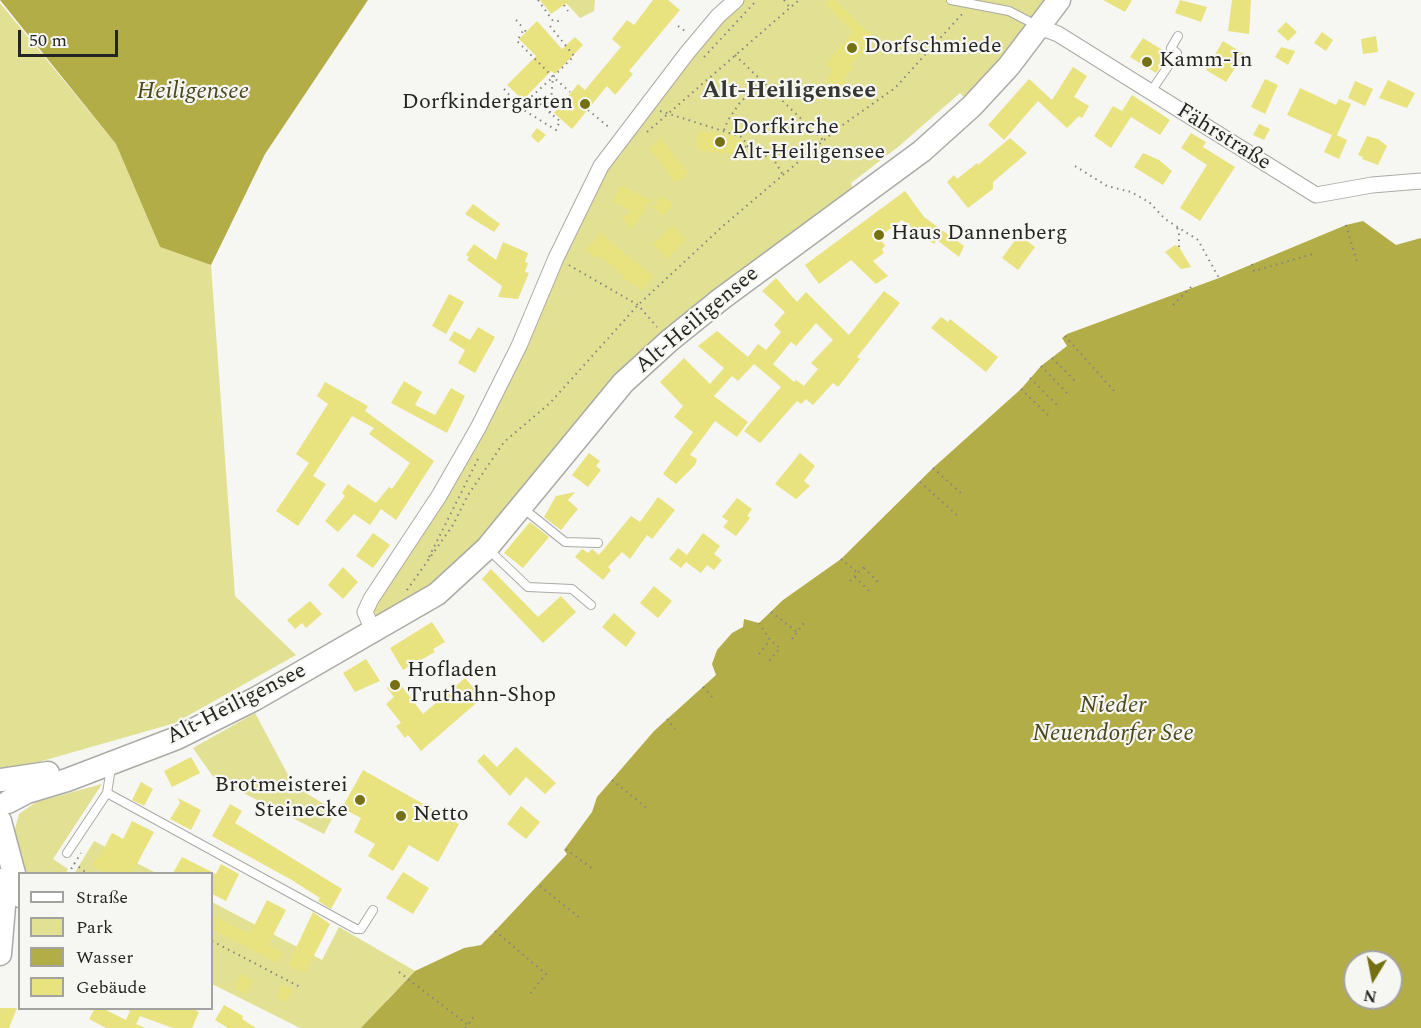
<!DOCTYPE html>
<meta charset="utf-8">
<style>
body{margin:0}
#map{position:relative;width:1421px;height:1028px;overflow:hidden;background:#f6f6f2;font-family:Spectral,serif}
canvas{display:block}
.legend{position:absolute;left:18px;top:872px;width:195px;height:138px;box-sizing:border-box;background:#f6f6f2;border:2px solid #a2a29f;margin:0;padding:8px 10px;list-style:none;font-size:18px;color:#242422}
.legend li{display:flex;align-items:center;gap:12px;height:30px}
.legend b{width:30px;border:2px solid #a2a29f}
.north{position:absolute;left:1343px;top:950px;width:60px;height:60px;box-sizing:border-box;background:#f6f6f2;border:2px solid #a2a29f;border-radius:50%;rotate:190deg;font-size:16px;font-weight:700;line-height:24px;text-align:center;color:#242422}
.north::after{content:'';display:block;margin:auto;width:21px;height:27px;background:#757011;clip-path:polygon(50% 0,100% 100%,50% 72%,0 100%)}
.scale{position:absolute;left:18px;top:30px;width:100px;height:27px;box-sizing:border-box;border:3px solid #242422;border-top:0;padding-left:8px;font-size:18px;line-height:21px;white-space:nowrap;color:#242422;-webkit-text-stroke:4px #f6f6f2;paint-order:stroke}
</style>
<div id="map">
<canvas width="1421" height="1028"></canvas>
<ul class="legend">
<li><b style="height:8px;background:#fff"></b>Straße</li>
<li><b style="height:16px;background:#e2e093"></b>Park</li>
<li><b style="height:16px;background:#b3ad47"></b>Wasser</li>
<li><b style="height:16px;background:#e8e37e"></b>Gebäude</li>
</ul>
<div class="north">N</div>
<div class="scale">50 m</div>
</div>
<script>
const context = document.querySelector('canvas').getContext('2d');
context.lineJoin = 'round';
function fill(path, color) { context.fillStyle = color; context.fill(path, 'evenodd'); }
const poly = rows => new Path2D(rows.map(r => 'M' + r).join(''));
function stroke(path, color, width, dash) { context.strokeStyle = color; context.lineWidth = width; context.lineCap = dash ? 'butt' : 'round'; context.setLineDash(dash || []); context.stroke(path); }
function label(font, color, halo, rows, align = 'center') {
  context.font = font + ' Spectral,serif'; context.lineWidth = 4.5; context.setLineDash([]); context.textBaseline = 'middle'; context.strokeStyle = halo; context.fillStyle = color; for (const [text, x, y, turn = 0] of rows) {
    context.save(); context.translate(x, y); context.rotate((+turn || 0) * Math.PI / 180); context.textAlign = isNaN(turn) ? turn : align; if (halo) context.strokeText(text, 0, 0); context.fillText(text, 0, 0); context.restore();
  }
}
fill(poly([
 [571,0,595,0,594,11,580,18,566,3],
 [742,0,1051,0,968,101,960,93,898,147,851,183,854,193,762,259,450,574,377,617,372,608,424,528,585,201,686,58],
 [0,3,116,144,160,247,211,265,235,596,296,655,175,723,0,773],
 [255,713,294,786,336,811,324,834,214,778,193,748],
 [102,784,53,859,68,869,66,873,26,873,14,833,19,814,36,802],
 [94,841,156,873,74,874],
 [212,902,322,960,339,927,415,971,387,1000,378,1028,300,1028,212,984]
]), '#e2e093');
fill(poly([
 [0,0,368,0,265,154,211,265,160,247,116,144],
 [1363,221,1396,245,1421,238,1421,1028,361,1028,415,971,464,948,481,945,495,931,567,854,564,850,592,812,597,797,654,731,716,675,712,664,717,650,732,633,743,627,744,619,759,623,783,600,841,559,933,468,1021,389,1041,366,1067,346,1062,338,1067,334,1219,278,1346,225],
 [1355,962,1391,962,1391,998,1355,998]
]), '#b3ad47');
fill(poly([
 [540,0,571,0,551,14],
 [653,0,668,0,680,10,629,71,633,74,615,95,607,86,572,129,554,113,578,84,585,90,621,47,612,39,627,20,634,25],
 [829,0,835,0,875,39,850,66,853,68,843,80,853,89,847,97,826,79,833,70,826,64,853,32,825,4],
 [1103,0,1132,0,1125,12],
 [1180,0,1207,7,1201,22,1175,13],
 [1232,0,1251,0,1249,34,1228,31],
 [537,21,562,49,575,37,583,45,555,74,551,71,523,100,507,85,536,56,519,39],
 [1286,22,1297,32,1288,41,1277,31],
 [1322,32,1333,40,1326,51,1314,43],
 [1376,36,1378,52,1363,54,1361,39],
 [1143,38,1169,54,1156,73,1130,57],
 [1223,41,1244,54,1226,82,1206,70],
 [1281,47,1295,51,1288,65,1275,57],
 [1073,67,1087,76,1074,97,1089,106,1082,118,1079,116,1067,128,1038,101,1004,140,988,125,1029,79,1052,100],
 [1265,79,1278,85,1265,114,1251,107],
 [1388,80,1415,93,1407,108,1379,98],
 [1355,81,1373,89,1365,106,1348,98],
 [1300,88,1336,105,1339,99,1351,104,1337,135,1347,140,1339,159,1324,152,1332,135,1287,115],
 [1132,95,1170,120,1160,135,1131,117,1111,148,1094,136,1113,106,1122,111],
 [1259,124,1270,129,1264,140,1253,135],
 [537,128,546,135,538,143,531,136],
 [701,131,735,136,734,139,744,140,743,151,733,150,732,154,699,150,696,144,697,136],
 [1191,133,1206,142,1203,147,1235,167,1200,221,1180,208,1207,165,1181,148],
 [1367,136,1378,139,1387,146,1378,165,1362,159,1363,157,1358,155],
 [661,138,688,173,676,183,649,148],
 [1010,138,1027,153,993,182,993,189,968,208,947,182,954,175,957,179,977,163,978,165],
 [1143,153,1159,160,1172,171,1163,185,1134,167],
 [621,185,649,200,653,198,631,229,622,218,631,211,613,201],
 [905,191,924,217,964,246,959,257,937,240,934,244,902,220,879,237,885,246,882,249,884,253,873,261,888,276,876,284,851,260,819,284,805,265],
 [662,195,673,205,663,216,653,207],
 [473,204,500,224,494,232,465,214],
 [673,225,686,240,667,259,653,244],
 [600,233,653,276,642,290,623,278,624,276,598,255,596,258,586,250],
 [1019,235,1035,247,1018,270,1002,258],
 [503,242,528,253,525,262,528,263,525,272,529,273,518,299,498,297,502,286,467,260,469,257,466,255,474,244,496,260],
 [1175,245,1179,247,1191,267,1181,269,1165,252],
 [776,278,797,302,806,292,849,335,884,291,900,303,857,357,860,359,838,387,833,383,813,405,806,399,801,404,797,401,760,443,744,431,781,387,754,364,738,381,732,376,714,396,748,422,737,437,715,421,690,455,697,459,695,465,676,484,663,474,693,432,674,417,683,406,660,382,684,358,710,384,724,368,698,346,717,331,748,357,758,344,766,350,781,332,774,325,785,312,762,291],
 [816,323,833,340,811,363,818,369,804,386,796,380,794,382,773,364,791,342,796,346],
 [449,294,464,302,446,334,432,326],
 [941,317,948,322,950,319,998,357,986,372,931,328],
 [478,327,495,337,475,373,458,363,465,350,449,340,454,331,470,340],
 [404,381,422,392,415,405,435,415,451,388,465,396,447,433,391,403],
 [325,382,368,406,365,411,434,461,396,520,381,509,370,525,354,514,338,532,325,521,345,496,342,493,348,484,376,503,389,487,392,489,410,463,369,434,374,428,352,416,313,476,326,484,298,526,276,511,309,463,296,454,328,404,317,396],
 [589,453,600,461,596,466,601,470,588,487,572,475],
 [800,453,815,466,804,481,810,486,796,499,775,484],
 [575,492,568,500,578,509,561,530,544,517,556,496],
 [658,497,675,510,652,539,647,535,630,559,622,552,608,567,611,570,603,580,575,557,582,549,588,553,592,549,599,555,631,516,640,522],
 [737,498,752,509,747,516,750,518,736,536,723,527,728,521,722,517],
 [530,522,549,537,523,568,504,553],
 [373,533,390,545,373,568,356,556],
 [703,533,720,546,714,554,722,560,714,570,707,565,701,573,686,562,681,568,669,559,678,548,687,555],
 [343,567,358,582,343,599,328,585],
 [491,569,538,617,561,596,576,612,543,643,482,579],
 [654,586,672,601,658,618,640,603],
 [310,601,322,614,306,628,302,623,295,629,287,620],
 [614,613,636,633,626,647,602,627],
 [432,622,445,642,433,649,435,652,403,670,390,648],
 [366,659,380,681,355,692,343,673],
 [465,678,482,698,421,751,408,735,405,738,396,726,401,723,386,704,394,697,387,688,397,680,423,714],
 [516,747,556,783,545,794,526,777,510,796,477,761,484,754,497,767],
 [191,757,200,773,172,787,164,771],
 [363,770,459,824,438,862,409,845,393,871,368,856,375,844,354,832,361,818,342,808],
 [141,782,153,789,144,806,132,800],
 [178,798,201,810,191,830,170,819,180,803],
 [230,804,242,811,235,823,342,889,331,909,318,901,320,898,290,879,212,836],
 [521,806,540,822,526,839,507,824],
 [132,821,154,832,132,873,105,873,91,865,100,856,112,833,123,839],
 [182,857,216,874,221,864,239,874,226,901,212,894,212,873,173,873],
 [403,872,429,888,413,914,386,898],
 [267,900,286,910,268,945,283,952,278,963,212,929,212,915,250,934],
 [313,912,330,924,305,973,288,965],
 [241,974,253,980,246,994,234,988],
 [282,985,292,989,287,1002,277,998],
 [224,1005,243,1016,242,1019,256,1028,228,1028,215,1020],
 [0,1008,17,1008,9,1028,0,1028],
 [95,1008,102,1008,126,1020,130,1011,125,1008,192,1008,199,1012,192,1028,173,1028,140,1016,136,1024,145,1028,106,1028,89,1019]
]), '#e8e37e');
const service = poly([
 [951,0,1009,11,1038,26],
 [1150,93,1177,53,1171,48,1178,36],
 [524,509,565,542,598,543],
 [488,549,528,587,572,589,591,605],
 [107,793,356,929,361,929,373,910],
 [67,853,107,793,111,768]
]);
const minor = poly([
 [1040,27,1058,34,1316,195,1372,185,1421,181],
 [374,633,365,612,371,599,439,496,478,428,519,346,556,258,601,166,687,53,718,16,736,0]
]);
const secondary = poly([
 [1,780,48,773],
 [8,802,27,792,67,780,177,738,255,699,437,594,487,548,623,383,669,341,721,299,922,151,972,106,1009,66,1059,0],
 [0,821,20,896],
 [0,880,4,906,0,954]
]);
stroke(service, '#aaaaa6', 10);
stroke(minor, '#aaaaa6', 17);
stroke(secondary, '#aaaaa6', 25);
stroke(poly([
 [538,0,553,21,561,21],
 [784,0,790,8],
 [564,5,568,11],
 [516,20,524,29],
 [550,26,574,56,553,77,570,92],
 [678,26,685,31],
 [735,55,823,140],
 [704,57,757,0],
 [504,89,522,109,556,130,560,121,550,113,553,77,517,41,524,29,526,32],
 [523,109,532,96],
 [588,110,611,129],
 [660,111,742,137,749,148,743,146],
 [550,113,532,96,553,77],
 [724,130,728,120,739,104,761,80],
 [647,132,799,0],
 [749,148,774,160,783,175],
 [1075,166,1107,186,1131,192,1149,202,1165,219,1198,240,1219,278],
 [1346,225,1357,262],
 [1177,228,1179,231,1179,247],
 [1252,264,1254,271,1313,254],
 [569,265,638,305,657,327],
 [1173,305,1193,285],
 [1065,336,1116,393],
 [1052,358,1075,381],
 [1041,366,1069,395],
 [1030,378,1057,405],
 [1021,389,1048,415],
 [933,468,962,494],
 [920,482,959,517],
 [429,557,479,457],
 [841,559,858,573],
 [864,568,879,583],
 [855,577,869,591],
 [850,581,866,565],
 [407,590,453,525,468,495,504,442,550,403,638,305,723,226,837,129,895,88,963,13],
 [771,612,797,632],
 [759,623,770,640,780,648,769,661],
 [792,639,804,623],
 [759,654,770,640],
 [703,687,715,700],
 [667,719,675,729],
 [612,780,649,810],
 [566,849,594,870],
 [74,863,88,874],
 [68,874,81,853],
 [540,886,580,918],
 [495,931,546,974,530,994],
 [212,941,302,988],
 [399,972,468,1025],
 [465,1028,476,1014]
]), '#858582', 2, [1.5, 4.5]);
stroke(service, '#fff', 8);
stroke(minor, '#fff', 15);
stroke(secondary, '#fff', 22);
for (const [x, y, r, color] of [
 [852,48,6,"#757011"],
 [1147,62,6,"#757011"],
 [585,104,6,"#757011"],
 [720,142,6,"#757011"],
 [879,235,6,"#757011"],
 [395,685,6,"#757011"],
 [360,800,6,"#757011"],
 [401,816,6,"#757011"]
]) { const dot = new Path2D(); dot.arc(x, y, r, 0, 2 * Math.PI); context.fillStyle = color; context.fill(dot); stroke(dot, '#f6f6f2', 2); }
label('22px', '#242422', '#f6f6f2', [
 ["Dorfschmiede",864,48],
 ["Kamm-In",1159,62],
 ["Dorfkindergarten",573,104,"right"],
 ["Dorfkirche",732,129],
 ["Alt-Heiligensee",732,154],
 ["Haus Dannenberg",891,235],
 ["Hofladen",407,672],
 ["Truthahn-Shop",407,697],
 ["Brotmeisterei",348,787,"right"],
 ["Steinecke",348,812,"right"],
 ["Netto",413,816]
], 'left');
label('22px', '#242422', '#f6f6f2', [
 ["Fährstraße",1223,138,32],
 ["Alt-Heiligensee",698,321,-40],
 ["Alt-Heiligensee",237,705,-27]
]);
label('bold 24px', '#363632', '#f6f6f2', [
 ["Alt-Heiligensee",789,92]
]);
label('italic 24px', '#49471d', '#f6f6f2', [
 ["Heiligensee",193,93],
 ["Nieder",1113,707],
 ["Neuendorfer See",1113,735]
]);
</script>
